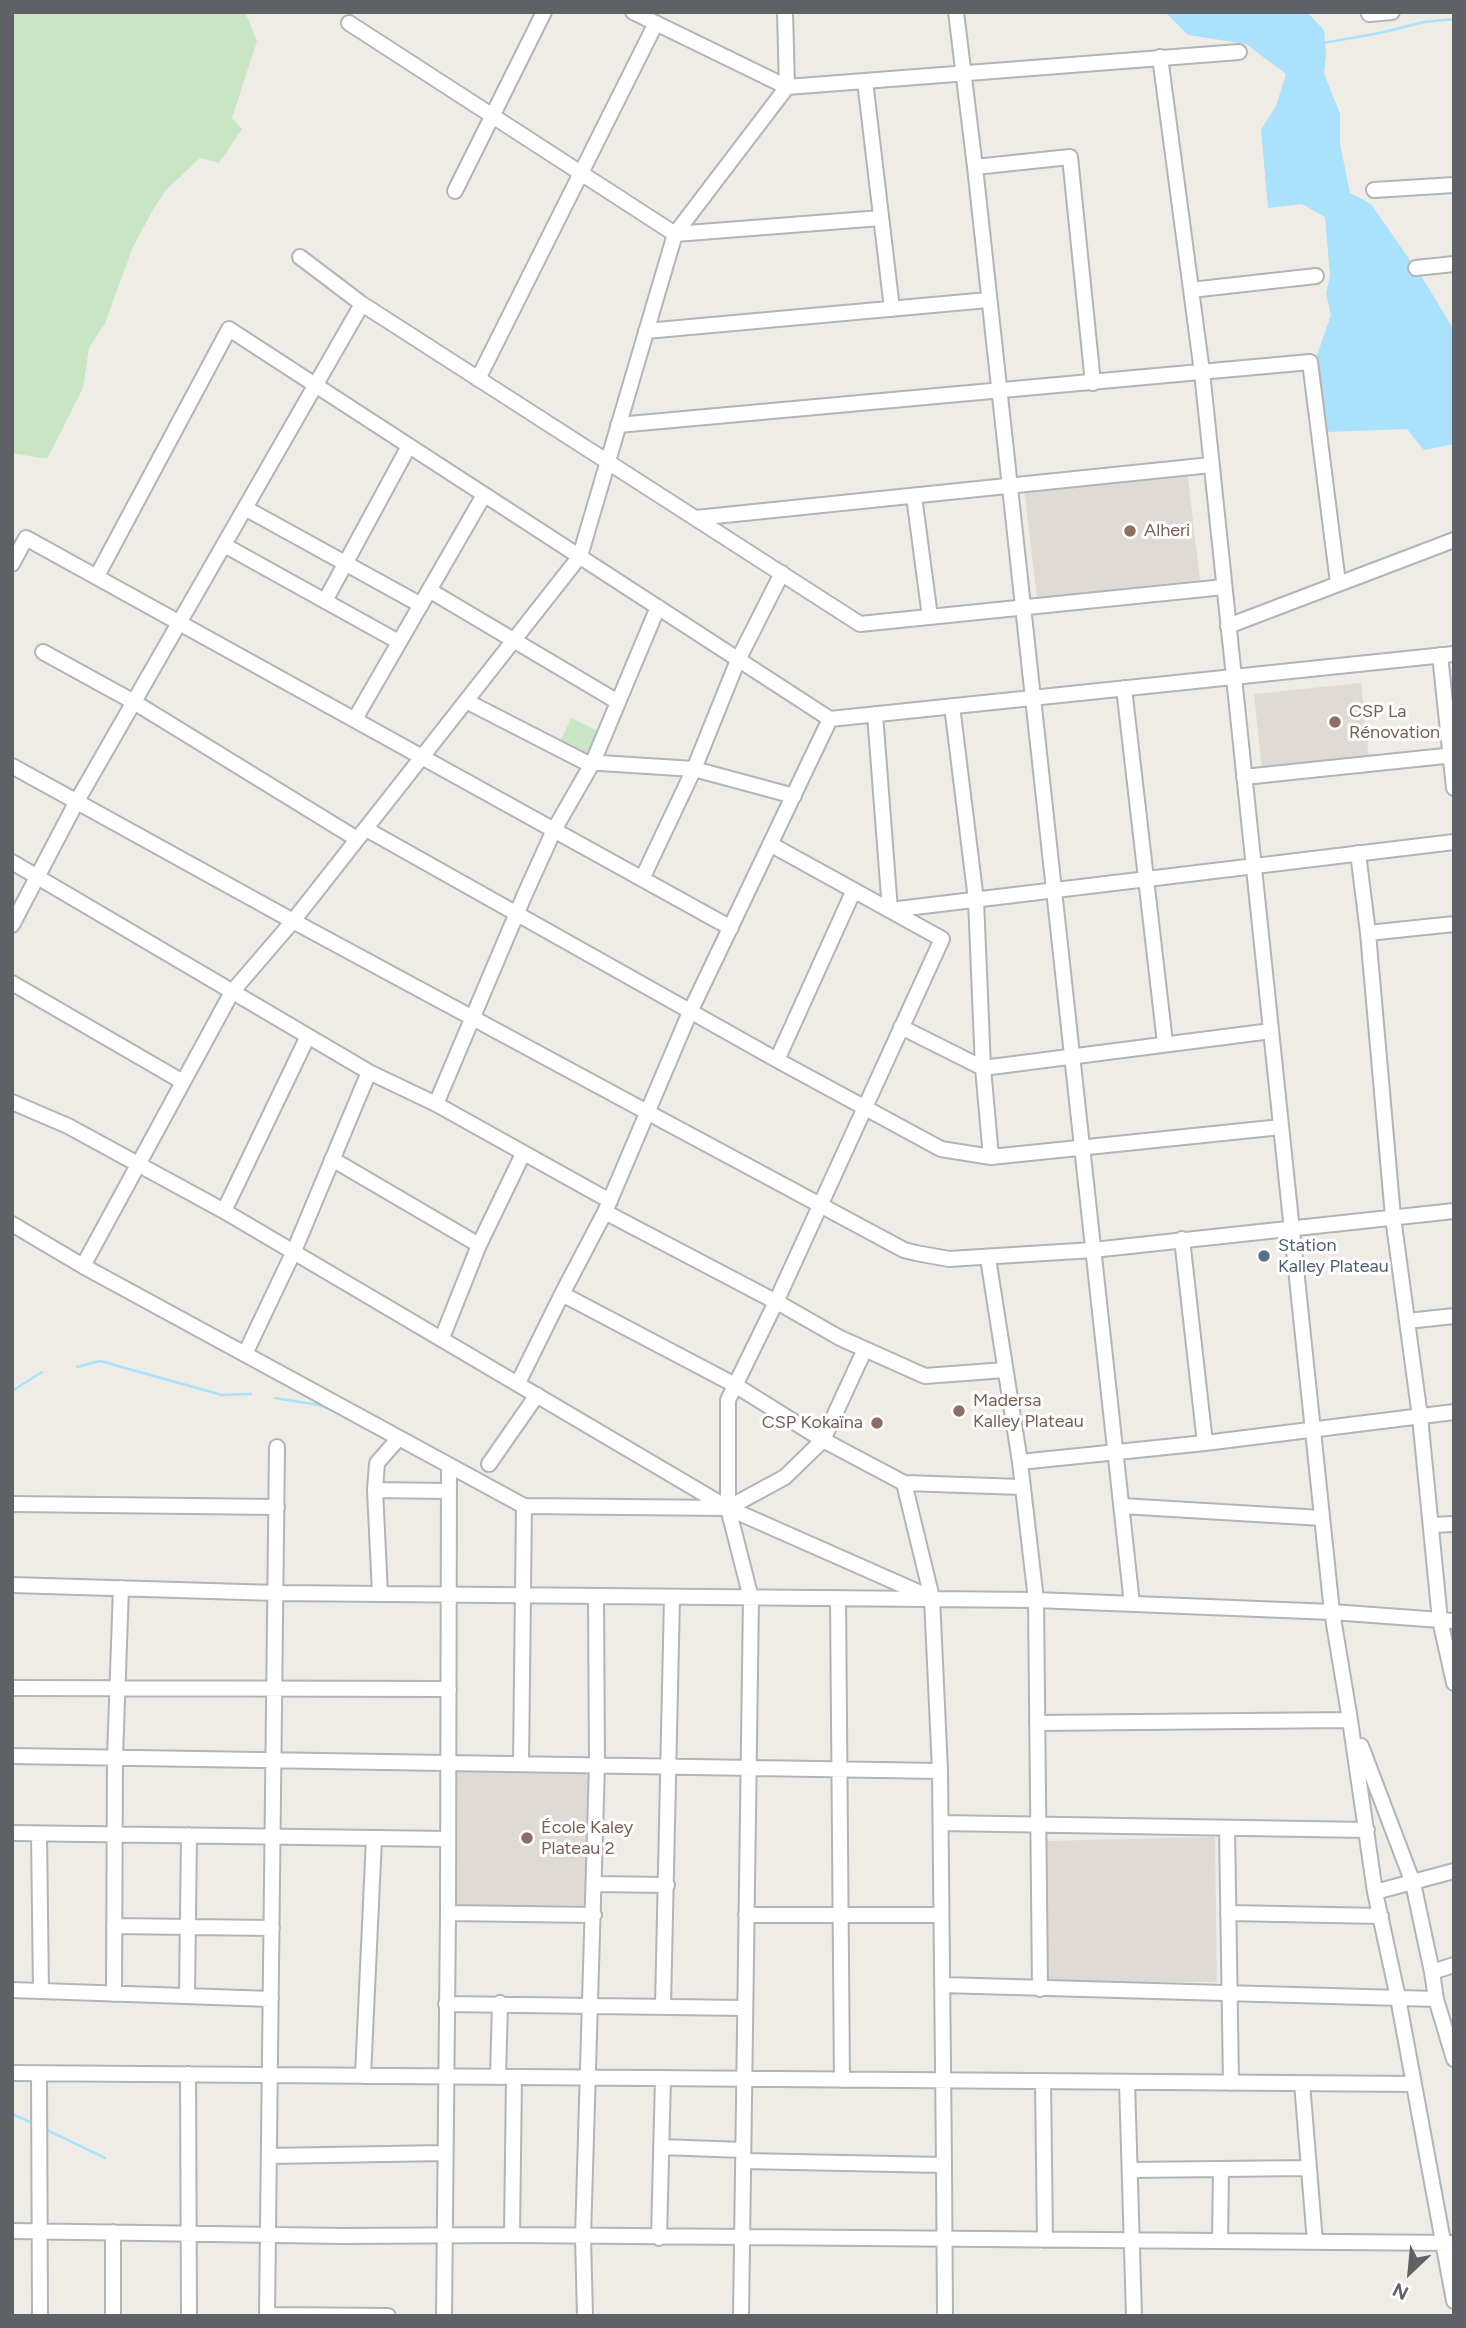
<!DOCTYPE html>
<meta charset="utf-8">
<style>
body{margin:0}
#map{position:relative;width:1466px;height:2328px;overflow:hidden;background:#efece6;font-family:Figtree,sans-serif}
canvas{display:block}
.frame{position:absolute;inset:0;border:14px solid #5e6266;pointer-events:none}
.north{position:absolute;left:1375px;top:2237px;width:70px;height:70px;-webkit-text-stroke:5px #fff;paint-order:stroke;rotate:206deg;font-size:19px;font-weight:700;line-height:28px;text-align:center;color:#5e6266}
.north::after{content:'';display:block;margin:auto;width:24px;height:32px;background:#5e6266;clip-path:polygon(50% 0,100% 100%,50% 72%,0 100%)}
</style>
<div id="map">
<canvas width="1466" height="2328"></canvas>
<div class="frame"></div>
<div class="north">N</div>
</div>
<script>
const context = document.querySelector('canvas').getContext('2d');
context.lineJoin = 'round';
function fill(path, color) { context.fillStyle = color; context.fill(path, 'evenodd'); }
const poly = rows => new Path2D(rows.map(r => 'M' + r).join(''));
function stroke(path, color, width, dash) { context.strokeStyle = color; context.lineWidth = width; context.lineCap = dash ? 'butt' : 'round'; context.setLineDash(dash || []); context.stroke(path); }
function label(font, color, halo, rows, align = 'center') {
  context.font = font + ' Figtree,sans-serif'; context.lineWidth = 6; context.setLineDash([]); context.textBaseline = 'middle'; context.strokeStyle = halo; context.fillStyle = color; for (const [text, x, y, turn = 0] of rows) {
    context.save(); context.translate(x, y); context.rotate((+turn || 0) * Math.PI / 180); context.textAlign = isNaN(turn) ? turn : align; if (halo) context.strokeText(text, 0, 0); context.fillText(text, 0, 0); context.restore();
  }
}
fill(poly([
 [1187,470,1200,580,1037,598,1024,488],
 [1361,683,1369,759,1262,770,1254,694],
 [455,1770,588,1772,586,1908,453,1905],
 [1215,1837,1217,1982,1048,1983,1044,1841]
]), '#dfdbd4');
fill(poly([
 [12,12,245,12,257,41,232,118,242,129,219,163,200,158,166,190,154,208,133,247,105,323,89,348,83,388,47,459,12,453],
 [571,718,598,731,585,757,559,744]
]), '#c8e6c4');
fill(poly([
 [1165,12,1307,12,1324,30,1326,55,1324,73,1340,114,1340,144,1350,193,1371,204,1423,279,1454,330,1454,444,1424,450,1407,429,1326,432,1315,361,1331,315,1326,293,1330,276,1325,217,1302,204,1268,208,1261,130,1276,106,1286,74,1246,44,1188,35]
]), '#aae1fc');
stroke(poly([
 [1323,43,1380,33,1424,22,1454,19],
 [77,1367,100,1361,222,1395,251,1394],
 [12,1391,42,1372],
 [275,1398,319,1405,335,1411],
 [12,2114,32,2123],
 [45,2129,105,2158]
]), '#aae1fc', 2.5);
const minor = poly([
 [633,12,787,87,785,12],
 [956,12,975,167,1132,1604],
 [1369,12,1369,14,1392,12],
 [349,23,675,234,881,218],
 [1160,57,1202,372,1332,1612,1350,1720,1375,1892,1398,1998,1454,2301],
 [865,81,892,309],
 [975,167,1070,157,1093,383],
 [1374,190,1454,185],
 [455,191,544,12],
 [300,257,362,304,860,624,1224,587],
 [1416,268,1454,264],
 [1191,290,1316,276],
 [646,331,988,300],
 [478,379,656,23],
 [618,425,1310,362,1338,583],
 [914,496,930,617],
 [245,508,421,605],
 [696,518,1211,465],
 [224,545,399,642],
 [12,564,26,538,731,928],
 [97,576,229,329,830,719,1454,654],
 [429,590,618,702],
 [325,601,409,446],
 [1228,626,1454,540],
 [43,652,134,702,357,839],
 [1440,655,1454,788],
 [1124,688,1165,1043],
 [466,701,585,762,694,769,794,796],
 [952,706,976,900,983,1068,991,1157],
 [875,714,890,910,1454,842],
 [355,719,484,495],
 [12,766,293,921,647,1112,904,1250,916,1253,949,1259,1093,1250,1454,1211],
 [1244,777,1454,755],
 [366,829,777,1060,941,1149,991,1157,1281,1127],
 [1358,853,1368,933,1393,1217,1420,1417,1440,1620,1454,1683],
 [12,862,369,1072,436,1104,610,1201],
 [642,879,694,769,738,660,782,573],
 [12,925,77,801,362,304],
 [1368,933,1454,924],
 [12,983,183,1082],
 [901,1027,983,1068,1271,1031],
 [777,1060,854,890],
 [12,1102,68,1126,224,1211,728,1508,927,1596],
 [436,1104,525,894,554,830,593,762,658,607],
 [332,1159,479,1245],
 [224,1211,308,1036],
 [605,1212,784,1306,840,1338,925,1376,1005,1370],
 [12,1224,83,1266,524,1506,726,1508],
 [1182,1239,1205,1443],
 [988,1258,1020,1462,1036,1600,1040,1989],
 [83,1266,232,992,293,921,580,556,675,234,787,87,1239,52],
 [562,1294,735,1385,823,1440,904,1483,1022,1487],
 [1407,1321,1454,1316],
 [442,1338,479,1245,523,1154],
 [245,1354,294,1251,369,1072],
 [518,1383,562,1294,605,1212,690,1012,830,719],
 [1020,1462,1205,1443,1454,1412],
 [489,1464,537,1395],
 [375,1490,448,1491],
 [12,1504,277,1507],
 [1122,1506,1322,1518],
 [728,1508,728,1400,776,1302,942,939,770,844],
 [1431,1525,1454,1524],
 [12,1585,276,1593,1036,1600,1332,1612,1454,1621],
 [380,1594,375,1490,377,1463,399,1438],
 [838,1598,842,2080],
 [12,1688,449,1689],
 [1037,1723,1350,1720],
 [1361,1746,1413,1883,1432,1972,1436,1999,1454,2059],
 [12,1756,940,1771],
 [521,1764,524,1506],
 [941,1823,1367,1830],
 [1227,1828,1231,2083],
 [12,1833,448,1839],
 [39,1834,41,1991],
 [595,1884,667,1885],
 [1375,1892,1454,1871],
 [448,1913,594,1915],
 [1228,1913,1381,1916],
 [746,1915,940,1915],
 [114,1926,272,1928],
 [1432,1972,1454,1965],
 [942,1985,1436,1999],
 [12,1990,271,1999],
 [114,1994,115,1757,121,1588],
 [187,1996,189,1835],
 [446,2004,745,2008],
 [663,2006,672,1597],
 [12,2073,1413,2084],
 [39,2073,40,2316],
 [188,2074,189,2316],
 [363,2076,374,1838],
 [498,2077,500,2003],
 [1043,2081,1045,2240],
 [1127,2082,1134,2316],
 [1302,2083,1315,2242],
 [661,2147,743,2150],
 [269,2156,445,2153],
 [743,2161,944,2165,940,1771,932,1598,904,1483],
 [944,2165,945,2316],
 [1130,2170,1309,2168],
 [12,2231,343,2236,512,2235,1454,2243],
 [512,2235,514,2077],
 [659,2238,663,2078],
 [1220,2241,1221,2170],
 [267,2315,388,2316],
 [113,2316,113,2232],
 [267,2316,277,1447],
 [444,2316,448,1913,449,1465],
 [585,2316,583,2237,597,1765,596,1596],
 [741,2316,751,1598,728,1508,785,1477,823,1440,865,1349]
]);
stroke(minor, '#b1b4b8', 18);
stroke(minor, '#fff', 14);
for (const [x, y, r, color] of [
 [1130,531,7,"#8d6e63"],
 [1335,722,7,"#8d6e63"],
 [1264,1256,7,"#5c6f8a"],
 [959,1411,7,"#8d6e63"],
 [877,1423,7,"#8d6e63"],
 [527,1838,7,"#8d6e63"]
]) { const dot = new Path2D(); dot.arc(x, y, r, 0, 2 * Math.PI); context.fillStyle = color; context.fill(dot); stroke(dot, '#fff', 2.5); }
label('18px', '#785e54', '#fff', [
 ["Alheri",1144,531],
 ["CSP La",1349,712],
 ["Rénovation",1349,733],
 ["Madersa",973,1401],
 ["Kalley Plateau",973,1422],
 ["CSP Kokaïna",863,1423,"right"],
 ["École Kaley",541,1828],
 ["Plateau 2",541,1849]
], 'left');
label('18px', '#4e5e75', '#fff', [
 ["Station",1278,1246],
 ["Kalley Plateau",1278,1267]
], 'left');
</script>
